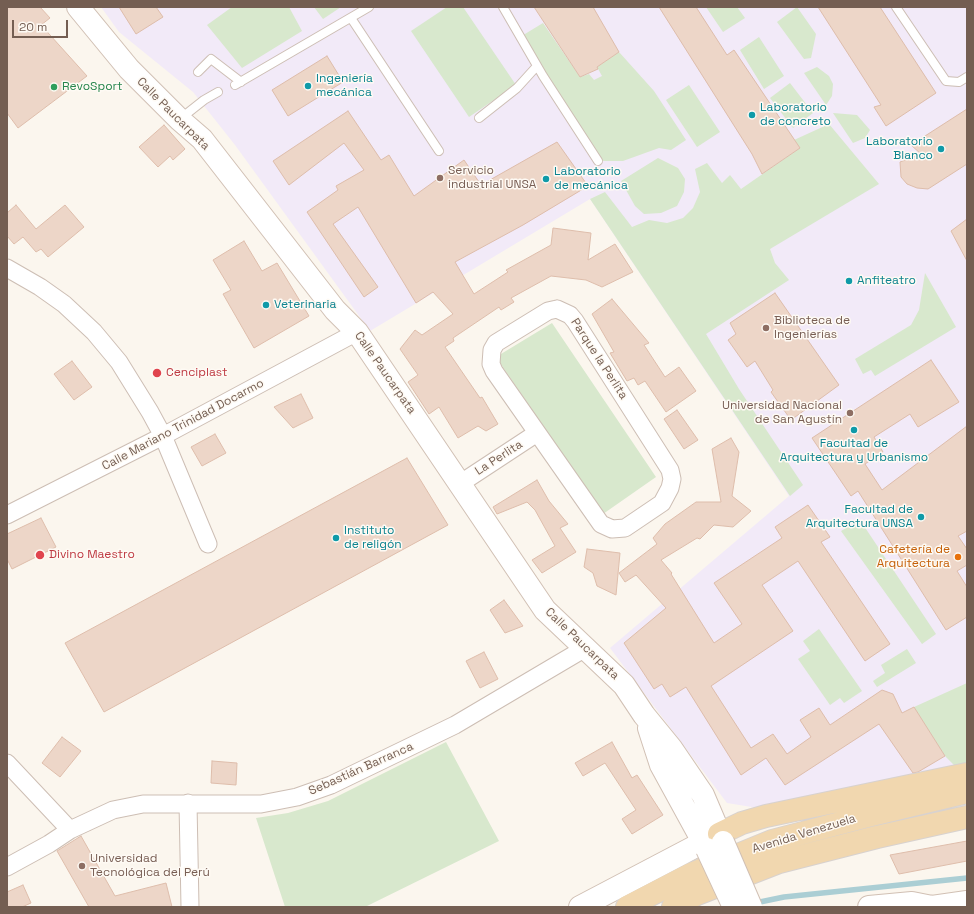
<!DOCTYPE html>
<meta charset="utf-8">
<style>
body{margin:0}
#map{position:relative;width:974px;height:914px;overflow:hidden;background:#fbf6ee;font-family:"Space Grotesk",sans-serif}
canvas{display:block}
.frame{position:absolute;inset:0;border:8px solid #745e52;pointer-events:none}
.scale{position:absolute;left:12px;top:20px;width:56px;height:18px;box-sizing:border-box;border:2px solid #745e52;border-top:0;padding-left:5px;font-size:12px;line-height:14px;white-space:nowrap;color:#745e52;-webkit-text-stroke:3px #fefaf4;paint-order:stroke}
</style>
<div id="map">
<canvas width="974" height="914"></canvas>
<div class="frame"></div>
<div class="scale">20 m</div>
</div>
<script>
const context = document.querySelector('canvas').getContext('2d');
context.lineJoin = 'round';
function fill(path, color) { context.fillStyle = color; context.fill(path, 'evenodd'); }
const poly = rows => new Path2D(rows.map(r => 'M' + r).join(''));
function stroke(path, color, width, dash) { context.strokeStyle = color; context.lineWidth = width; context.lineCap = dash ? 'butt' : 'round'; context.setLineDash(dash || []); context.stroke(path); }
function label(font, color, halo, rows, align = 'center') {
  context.font = font + ' "Space Grotesk",sans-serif'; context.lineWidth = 3; context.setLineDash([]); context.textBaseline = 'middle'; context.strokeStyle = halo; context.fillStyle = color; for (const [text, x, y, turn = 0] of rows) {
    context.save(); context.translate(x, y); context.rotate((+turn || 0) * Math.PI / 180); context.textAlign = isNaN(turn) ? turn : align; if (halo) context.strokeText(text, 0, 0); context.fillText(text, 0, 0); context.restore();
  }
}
fill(poly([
 [101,7,967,7,967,764,764,809,727,803,610,648,789,496,590,199,370,331,235,145,193,92,119,32]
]), '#f2eaf8');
fill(poly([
 [232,7,289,7,302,31,242,68,207,25],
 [314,7,341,7,323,19],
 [447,7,463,7,516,85,469,117,411,31],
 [706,7,737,7,745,18,723,32],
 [797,7,816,34,811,58,804,59,777,22],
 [543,23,580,77,589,74,594,80,602,76,597,67,619,52,654,91,686,140,671,150,659,148,623,161,598,161,520,37],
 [759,37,784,76,764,89,740,50],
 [817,67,829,76,833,84,832,96,826,105,804,73],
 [790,83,813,113,793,128,770,98],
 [689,85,720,132,697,147,666,100],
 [833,113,857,115,870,130,865,138,853,143],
 [829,124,879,184,770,249,775,263,789,280,706,334,739,389,803,485,790,496,590,199,605,192,632,227,649,220,667,223,683,218,693,208,700,192,695,169,707,163,722,183,730,175,741,189,800,148,794,140],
 [658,158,678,168,685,179,684,192,677,206,661,213,644,214,635,206,621,181],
 [925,273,956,327,875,376,871,370,863,374,855,359,911,325,919,310],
 [552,323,656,477,603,514,496,357],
 [860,520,936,634,922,644,841,531],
 [819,629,862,691,844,703,840,698,830,705,798,659,810,651,803,641],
 [907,649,916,663,877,687,873,681,885,673,881,665],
 [967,683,967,764,956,767,945,756,914,707],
 [446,742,499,841,365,907,285,907,256,818,288,813,328,801]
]), '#d8e8cd');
stroke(poly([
 [755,903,784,897,967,878]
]), '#abced4', 5.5);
const building = poly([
 [7,7,40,7,50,18,41,25,87,76,18,128,7,113,7,7],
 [119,7,156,7,163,17,136,34,119,7],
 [534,7,593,7,619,52,597,67,598,69,580,77,534,7],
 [659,7,696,7,727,55,734,50,800,148,762,174,752,154,659,7],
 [818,7,880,7,936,93,886,126,874,107,881,105,818,7],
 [327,56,343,82,288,116,272,90,327,56],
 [967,109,967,164,928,189,917,188,907,184,901,177,900,162,921,154,911,145,967,109],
 [348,111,381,160,389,155,414,196,464,160,481,185,557,142,588,186,523,225,455,262,474,294,508,272,506,270,551,245,553,228,591,233,588,260,615,244,633,272,602,287,586,280,551,276,511,298,514,302,501,310,499,307,453,338,454,341,445,347,480,398,482,397,498,424,486,431,478,426,458,438,439,407,429,414,408,382,418,375,400,349,415,330,422,335,453,314,433,292,416,303,358,207,333,224,378,287,364,297,307,212,338,190,336,186,364,170,344,143,289,185,273,161,348,111],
 [164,125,185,149,173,160,170,156,158,167,139,147,164,125],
 [16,205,36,229,65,205,84,227,48,257,41,249,36,252,23,237,14,244,7,236,7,213,16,205],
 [967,219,967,261,951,231,967,219],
 [244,241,262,271,277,263,309,316,254,348,223,294,231,290,213,260,244,241],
 [775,293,839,385,791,420,771,392,773,390,755,361,747,367,728,340,736,334,730,323,775,293],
 [612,299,649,343,644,345,665,377,679,367,696,391,666,412,645,381,638,385,634,378,627,381,610,353,614,352,592,314,612,299],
 [931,360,959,402,918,427,910,414,874,437,883,452,865,464,882,490,967,426,967,531,958,536,967,549,967,565,957,571,967,587,967,617,946,630,858,491,851,496,812,438,931,360],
 [72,361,92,387,74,400,54,374,72,361],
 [301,394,313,418,293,428,274,407,301,394],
 [677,410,698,440,684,449,664,419,677,410],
 [215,434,226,453,202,466,191,447,215,434],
 [731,438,739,452,732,496,751,511,733,527,714,525,700,539,697,538,661,560,672,573,671,574,714,643,742,624,714,583,782,538,775,527,808,505,830,537,821,542,890,644,865,661,798,561,762,585,793,631,711,686,751,748,773,734,787,754,811,737,800,720,819,708,830,725,882,690,893,694,902,713,914,707,945,756,918,772,913,773,879,724,785,785,766,758,741,775,686,687,670,697,662,684,654,689,624,643,666,608,636,575,625,582,619,573,657,544,653,538,665,524,696,502,721,502,712,449,731,438],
 [407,458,448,525,104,712,65,643,407,458],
 [537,480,549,501,568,524,560,528,576,552,542,573,532,560,555,546,535,510,527,502,497,514,493,507,537,480],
 [41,518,56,547,12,569,7,559,7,534,41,518],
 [587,549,620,553,616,595,597,586,593,573,584,567,587,549],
 [504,600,523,626,505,633,490,610,504,600],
 [484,652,498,679,480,688,466,661,484,652],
 [62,737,81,751,60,777,42,763,62,737],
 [612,742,632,778,637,775,663,815,632,834,622,819,636,810,605,763,583,776,575,763,612,742],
 [212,761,237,763,236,785,211,783,212,761],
 [81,836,115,896,166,883,172,907,89,907,57,851,81,836],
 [967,841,967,861,899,874,890,855,967,841],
 [23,885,31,903,22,907,7,907,7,892,23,885]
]);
fill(building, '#edd6c8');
stroke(building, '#debdab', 1);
const service = poly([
 [503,7,543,76,598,161],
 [896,7,946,81,959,82,967,77],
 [351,18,439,151],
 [198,72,211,59,241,82],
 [235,85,369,7],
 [479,118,517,88,537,66],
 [180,119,204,100,218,92]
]);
const minor = poly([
 [7,268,40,287,64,304,94,332,119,362,150,412,163,436,208,544],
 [557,309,570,315,575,321,670,470,672,479,670,488,662,503,625,528,612,529,601,524,494,371,491,364,492,350,496,343,548,311,557,309],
 [461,483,537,433],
 [7,515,163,436,357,332],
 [7,763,70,830],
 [188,803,190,907],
 [7,867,49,844,70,830,113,810,143,804,261,804,297,797,331,785,455,725,587,647]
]);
const secondary = poly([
 [78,7,129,69,180,120,202,139,335,310,357,332,545,610,624,685,644,715,671,748,703,795,723,842],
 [649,728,661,765,707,849],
 [580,907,719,834],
 [869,907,912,903,932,907,967,902]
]);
const primary = poly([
 [719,834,742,823,766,816,967,774],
 [627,907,689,875,772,841,871,815,967,792],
 [673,907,697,894,779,862,877,837,967,817]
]);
stroke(service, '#cdbeb4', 10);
stroke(minor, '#cdbeb4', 19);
stroke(secondary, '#d1c0b4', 24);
stroke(primary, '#d8d2cf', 24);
stroke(service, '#fff', 8);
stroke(minor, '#fff', 17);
stroke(secondary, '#fff', 22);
stroke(primary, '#f1d7af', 22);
const secondaryBridge = poly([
 [723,842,751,907],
 [707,849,734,907]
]);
stroke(secondaryBridge, '#d1c0b4', 24, []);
stroke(secondaryBridge, '#fff', 22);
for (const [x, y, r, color] of [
 [308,86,4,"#0f9aa8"],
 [54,87,4,"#2e9e5b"],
 [752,115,4,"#0f9aa8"],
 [941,149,4,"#0f9aa8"],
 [440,178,4,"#8d6e63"],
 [546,179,4,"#0f9aa8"],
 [849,281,4,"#0f9aa8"],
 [266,305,4,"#0f9aa8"],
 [766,328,4,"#8d6e63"],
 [157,373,5,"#e0444e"],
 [850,413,4,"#8d6e63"],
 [854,430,4,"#0f9aa8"],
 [921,517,4,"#0f9aa8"],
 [336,538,4,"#0f9aa8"],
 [40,555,5,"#e0444e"],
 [958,557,4,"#e8710a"],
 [82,866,4,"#8d6e63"]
]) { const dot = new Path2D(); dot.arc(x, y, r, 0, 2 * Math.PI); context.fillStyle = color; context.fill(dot); stroke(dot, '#fefaf4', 1.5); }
label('12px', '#0d838f', '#fefaf4', [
 ["Ingeniería",316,79],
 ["mecánica",316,93],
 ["Laboratorio",760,108],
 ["de concreto",760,122],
 ["Laboratorio",933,142,"right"],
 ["Blanco",933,156,"right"],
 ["Laboratorio",554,172],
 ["de mecánica",554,186],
 ["Anfiteatro",857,281],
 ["Veterinaria",274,305],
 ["Facultad de",854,444,"center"],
 ["Arquitectura y Urbanismo",854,458,"center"],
 ["Facultad de",913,510,"right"],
 ["Arquitectura UNSA",913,524,"right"],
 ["Instituto",344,531],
 ["de religón",344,545]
], 'left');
label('12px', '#27864d', '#fefaf4', [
 ["RevoSport",62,87]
], 'left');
label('12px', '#745e52', '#fefaf4', [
 ["Calle Paucarpata",173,114,45],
 ["Parque la Perlita",599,359,57],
 ["Calle Paucarpata",385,373,55],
 ["Calle Mariano Trinidad Docarmo",183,425,-28],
 ["La Perlita",499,458,-33],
 ["Calle Paucarpata",582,644,44],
 ["Sebastián Barranca",361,769,-24],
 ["Avenida Venezuela",804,834,-17]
]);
label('12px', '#785e54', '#fefaf4', [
 ["Servicio",448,171],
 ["industrial UNSA",448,185],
 ["Biblioteca de",774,321],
 ["Ingenierías",774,335],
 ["Universidad Nacional",842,406,"right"],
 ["de San Agustín",842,420,"right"],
 ["Universidad",90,859],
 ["Tecnológica del Perú",90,873]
], 'left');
label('12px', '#be3a42', '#fefaf4', [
 ["Cenciplast",166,373],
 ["Divino Maestro",49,555]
], 'left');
label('12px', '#c56008', '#fefaf4', [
 ["Cafetería de",950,550],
 ["Arquitectura",950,564]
], 'right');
</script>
